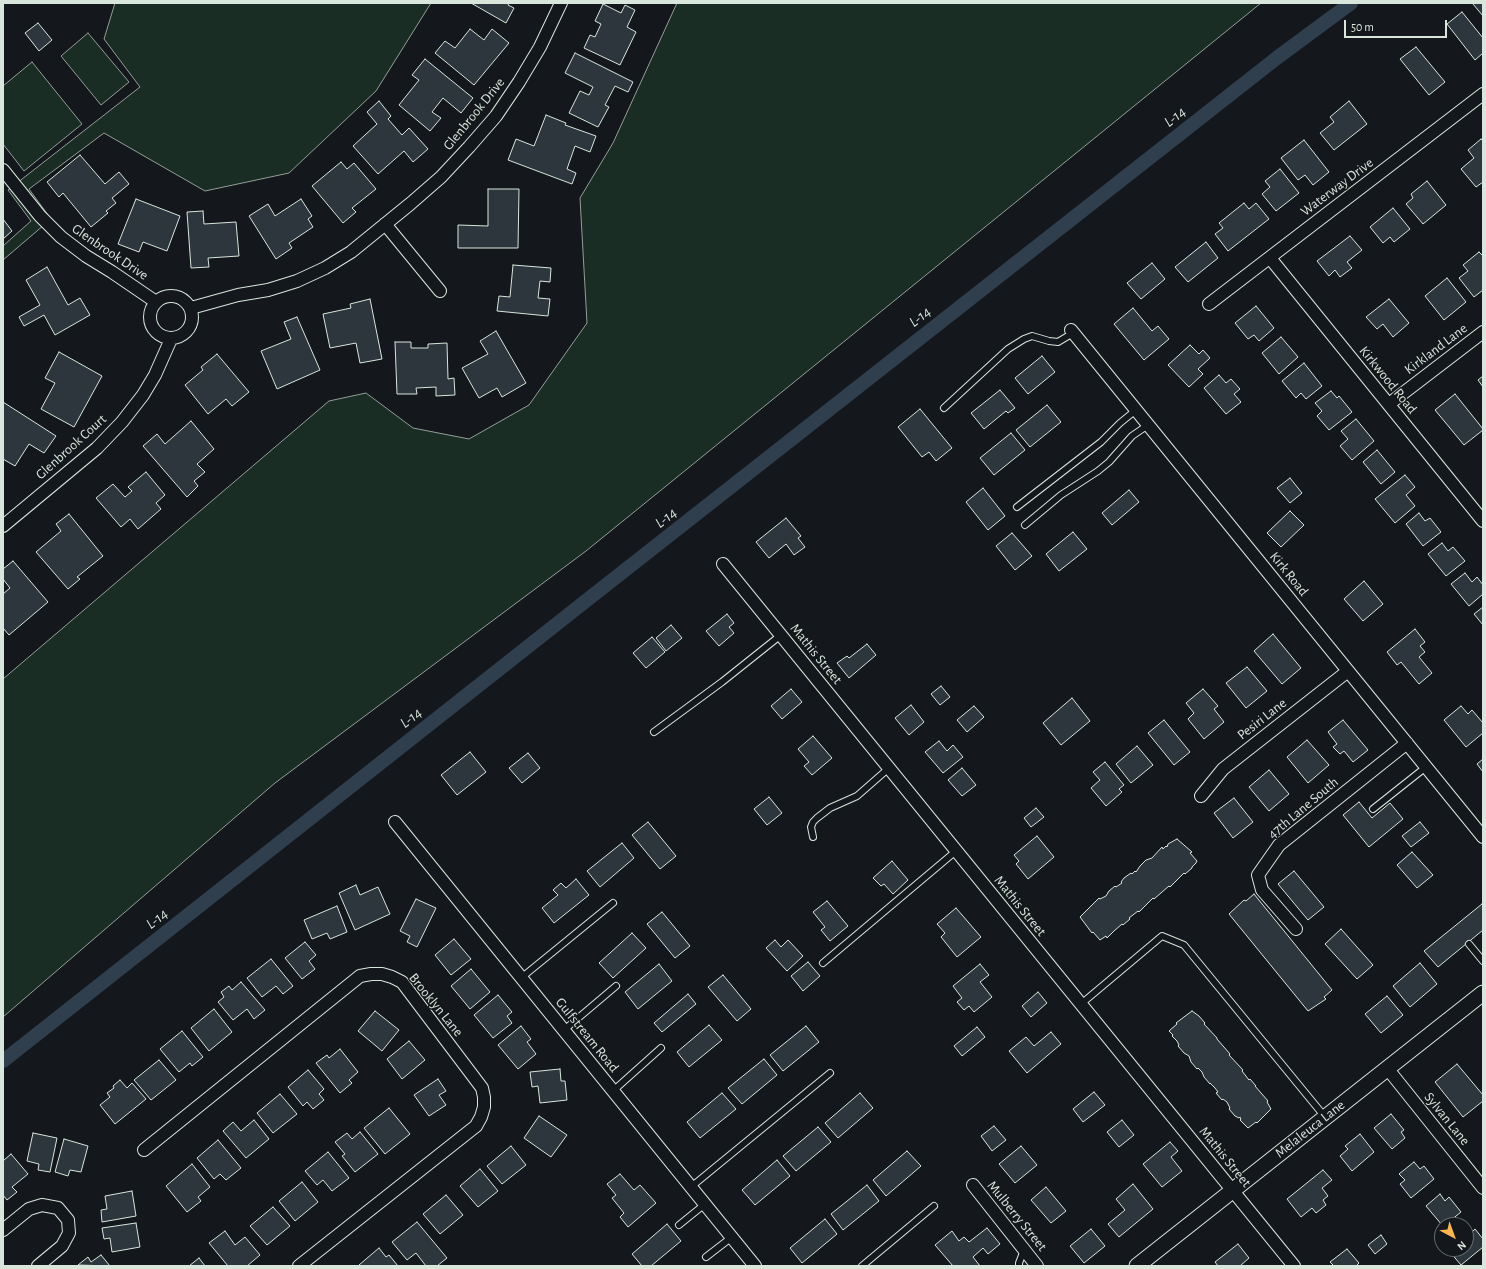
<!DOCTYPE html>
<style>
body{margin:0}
#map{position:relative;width:1486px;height:1269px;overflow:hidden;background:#14181c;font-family:"Alegreya Sans",sans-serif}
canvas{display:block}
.frame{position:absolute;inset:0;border:4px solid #d8e6dc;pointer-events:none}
.north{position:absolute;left:1434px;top:1217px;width:40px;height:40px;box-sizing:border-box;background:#14181c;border:1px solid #626a69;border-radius:50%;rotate:139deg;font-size:11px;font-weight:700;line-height:16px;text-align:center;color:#d8e6dc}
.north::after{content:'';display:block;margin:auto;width:14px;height:18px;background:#ffb74d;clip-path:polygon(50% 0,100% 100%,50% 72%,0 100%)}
.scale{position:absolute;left:1344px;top:20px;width:103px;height:18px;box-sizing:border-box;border:2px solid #d8e6dc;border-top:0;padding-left:5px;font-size:12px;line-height:14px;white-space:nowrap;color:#d8e6dc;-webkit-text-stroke:3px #14181c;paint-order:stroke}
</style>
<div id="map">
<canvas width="1486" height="1269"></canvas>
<div class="frame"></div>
<div class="north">N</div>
<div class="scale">50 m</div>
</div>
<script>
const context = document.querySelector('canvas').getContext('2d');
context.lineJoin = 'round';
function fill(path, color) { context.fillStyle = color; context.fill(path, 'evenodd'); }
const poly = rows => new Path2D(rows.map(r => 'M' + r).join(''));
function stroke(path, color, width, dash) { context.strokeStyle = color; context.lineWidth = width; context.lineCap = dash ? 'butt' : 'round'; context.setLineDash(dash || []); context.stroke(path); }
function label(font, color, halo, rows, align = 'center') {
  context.font = font + ' "Alegreya Sans",sans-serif'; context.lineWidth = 3; context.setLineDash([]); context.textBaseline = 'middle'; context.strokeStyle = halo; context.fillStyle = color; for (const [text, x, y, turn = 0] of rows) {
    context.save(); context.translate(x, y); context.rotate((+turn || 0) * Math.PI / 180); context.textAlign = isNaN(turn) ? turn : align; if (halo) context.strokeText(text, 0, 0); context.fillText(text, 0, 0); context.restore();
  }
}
const green = poly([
 [115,3,431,3,376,91,289,173,205,191,104,133,29,189,51,219,3,260,3,246,31,221,8,190,140,87,104,39,115,3],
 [677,3,1261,3,586,551,275,783,3,1017,3,679,329,401,366,393,413,428,469,439,529,405,587,323,580,198,613,143,677,3],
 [88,33,129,82,101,105,61,56,88,33],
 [32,62,82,124,24,171,3,144,3,86,32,62]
]);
fill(green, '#1a2d24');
stroke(green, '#939e99', 1);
stroke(poly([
 [3,1061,587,600,1278,57,1351,3]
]), '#2f3f4d', 14);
const building = poly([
 [471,3,509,3,508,5,514,8,506,23,471,3],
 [1474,3,1483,3,1483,16,1473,4,1474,3],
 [603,4,621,13,625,5,635,10,627,27,636,32,620,65,584,48,590,35,595,37,601,24,595,21,603,4],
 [1462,12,1483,38,1483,53,1475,60,1447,24,1462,12],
 [38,23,52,40,39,51,25,33,38,23],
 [470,29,484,40,492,29,509,43,474,85,435,53,445,41,455,48,470,29],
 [1416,47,1445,82,1429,95,1400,59,1416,47],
 [575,53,633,82,628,92,615,86,605,105,609,107,598,127,569,113,580,91,589,95,593,87,565,73,575,53],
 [425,59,473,98,461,113,443,98,432,112,441,118,430,131,399,105,419,80,412,75,425,59],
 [379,101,391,116,388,119,402,135,409,128,428,149,413,162,404,151,378,174,353,146,377,124,367,112,379,101],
 [1349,101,1367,124,1334,150,1320,133,1334,122,1330,117,1349,101],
 [546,115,566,123,565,125,596,136,590,152,575,146,567,169,576,173,572,184,508,160,516,139,534,146,546,115],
 [1481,139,1483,141,1483,182,1476,187,1461,169,1474,158,1468,150,1481,139],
 [1304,140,1329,172,1313,185,1305,175,1298,180,1281,158,1304,140],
 [80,155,105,184,119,172,129,184,112,198,116,203,106,211,108,213,91,227,63,193,59,197,47,182,80,155],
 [341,162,347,169,354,163,376,189,352,208,356,212,343,223,312,186,341,162],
 [1280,169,1299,193,1276,211,1262,194,1270,187,1265,181,1280,169],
 [1427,181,1446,205,1423,224,1406,204,1413,198,1411,194,1427,181],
 [488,189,519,189,518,248,458,248,458,225,488,226,488,189],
 [136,199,180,216,167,251,143,242,139,252,118,244,136,199],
 [301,199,312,216,308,219,313,227,289,243,292,248,276,259,249,216,268,204,275,216,301,199],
 [1244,203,1249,209,1256,203,1269,219,1228,251,1215,234,1223,228,1219,223,1244,203],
 [1393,208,1410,229,1394,242,1390,237,1383,243,1370,227,1393,208],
 [203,211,204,224,236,222,239,256,208,258,209,267,191,268,187,212,203,211],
 [3,219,12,231,3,239,3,219],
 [1350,236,1362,250,1347,262,1352,268,1340,277,1335,270,1329,276,1317,261,1350,236],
 [1206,242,1218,258,1188,282,1175,267,1206,242],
 [1479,252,1483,256,1483,290,1474,297,1459,278,1468,271,1463,265,1479,252],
 [1152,263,1165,279,1141,299,1127,283,1152,263],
 [513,265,551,268,550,282,540,281,538,298,550,299,548,316,497,311,499,296,510,297,513,265],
 [47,267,68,305,80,298,90,315,55,335,44,315,24,326,19,317,40,305,26,280,47,267],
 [1447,278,1466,302,1444,320,1425,296,1447,278],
 [370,299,382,359,360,363,356,343,330,348,323,314,351,308,350,304,370,299],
 [1389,299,1409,323,1393,337,1383,324,1377,329,1366,317,1389,299],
 [1256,306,1274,328,1259,341,1254,335,1248,339,1235,323,1256,306],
 [1133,308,1152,331,1158,326,1169,339,1144,360,1114,324,1133,308],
 [297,317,320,370,277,389,261,351,291,339,284,322,297,317],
 [496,331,526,383,502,397,497,388,479,398,462,368,488,354,480,341,496,331],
 [1281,337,1298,357,1279,374,1262,353,1281,337],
 [395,342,411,342,411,348,428,348,428,344,447,343,448,379,454,378,455,395,436,396,436,387,416,388,417,394,397,394,395,342],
 [1190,345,1199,354,1203,350,1210,358,1198,369,1203,374,1189,387,1168,365,1190,345],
 [59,352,102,376,74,427,41,409,55,383,45,378,59,352],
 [217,354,249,392,232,406,226,399,208,414,185,385,203,370,201,367,217,354],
 [1042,356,1055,372,1028,394,1015,378,1042,356],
 [1304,363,1322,386,1306,399,1301,393,1296,398,1282,381,1304,363],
 [1219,375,1226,383,1231,379,1240,389,1234,394,1241,402,1226,414,1204,388,1219,375],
 [1483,376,1483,387,1478,380,1483,376],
 [1000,390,1015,408,1008,413,1006,411,984,429,971,413,1000,390],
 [1331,391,1337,398,1339,396,1352,412,1329,430,1317,416,1322,411,1315,403,1331,391],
 [1455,394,1483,429,1483,430,1464,445,1435,410,1455,394],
 [3,402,56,436,44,453,29,444,15,466,3,459,3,402],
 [1047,405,1061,422,1030,447,1016,430,1047,405],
 [920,409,952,448,936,461,929,452,922,457,898,427,920,409],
 [1356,419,1374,441,1352,460,1340,446,1348,439,1341,431,1356,419],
 [191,421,214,449,197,464,205,472,194,481,198,486,187,497,143,446,157,434,165,444,191,421],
 [1011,433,1025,450,994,475,980,458,1011,433],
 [1377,450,1395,472,1381,484,1363,462,1377,450],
 [146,472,165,495,156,503,161,509,138,529,130,519,121,527,96,498,113,484,125,497,132,491,128,487,146,472],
 [1405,475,1415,487,1406,495,1415,506,1395,523,1375,499,1405,475],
 [1290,478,1302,493,1290,503,1277,488,1290,478],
 [983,488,1005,516,988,530,966,502,983,488],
 [1129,490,1139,502,1112,525,1102,513,1129,490],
 [1290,511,1304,525,1281,547,1267,533,1290,511],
 [1419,513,1425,521,1430,518,1441,532,1423,546,1406,524,1419,513],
 [69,514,103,556,77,577,80,579,68,589,36,552,61,531,56,524,69,514],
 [786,518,801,536,798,538,805,547,794,555,786,544,769,558,756,542,786,518],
 [1073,532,1087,549,1059,571,1046,554,1073,532],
 [1012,533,1032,556,1015,570,996,546,1012,533],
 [1442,543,1448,551,1453,547,1465,561,1446,576,1428,554,1442,543],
 [13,561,48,602,9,635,3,628,3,594,10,588,3,579,3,569,13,561],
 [1465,573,1472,582,1477,577,1483,585,1483,594,1469,606,1451,584,1465,573],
 [1364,581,1383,604,1363,621,1344,599,1364,581],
 [1483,607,1483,625,1474,614,1483,607],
 [727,614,734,623,729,627,734,633,719,646,706,631,727,614],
 [671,625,682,638,666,651,656,638,671,625],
 [1415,629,1425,642,1420,646,1425,652,1419,657,1432,673,1419,684,1401,662,1397,665,1387,652,1415,629],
 [1273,634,1301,668,1282,684,1254,651,1273,634],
 [652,637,665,652,646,668,633,653,652,637],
 [867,644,876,655,849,678,837,663,847,656,849,658,867,644],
 [1247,667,1267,691,1246,708,1226,683,1247,667],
 [941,686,950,697,940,705,931,694,941,686],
 [791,689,802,702,782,719,771,706,791,689],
 [1203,689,1218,706,1214,709,1224,722,1204,739,1188,719,1194,713,1186,703,1203,689],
 [1072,698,1090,721,1061,745,1043,723,1072,698],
 [911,705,924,722,909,735,895,718,911,705],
 [974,706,984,717,967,732,957,720,974,706],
 [1461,706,1468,714,1472,710,1483,723,1483,733,1466,747,1444,720,1461,706],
 [1164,720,1190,752,1174,765,1148,733,1164,720],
 [1343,720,1368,750,1353,762,1344,751,1340,754,1333,747,1337,744,1328,732,1343,720],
 [813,736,832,758,812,775,804,766,809,762,798,749,813,736],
 [1307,740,1329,765,1308,783,1287,757,1307,740],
 [939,741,947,751,953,745,963,757,943,773,925,752,939,741],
 [1137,746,1153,765,1131,783,1116,764,1137,746],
 [470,752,486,772,457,795,441,775,470,752],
 [528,753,540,768,522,783,509,768,528,753],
 [1483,759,1483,772,1477,764,1483,759],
 [1105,762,1124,785,1119,789,1122,792,1106,806,1091,788,1100,780,1093,772,1105,762],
 [962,768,976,785,962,796,948,780,962,768],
 [1269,770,1289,794,1269,811,1249,787,1269,770],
 [769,797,782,813,767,825,754,809,769,797],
 [1234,798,1253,822,1233,838,1214,813,1234,798],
 [1359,802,1372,818,1390,803,1403,819,1369,847,1343,815,1359,802],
 [1036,808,1044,817,1031,827,1024,818,1036,808],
 [648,822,676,856,660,869,632,835,648,822],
 [1420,822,1429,833,1411,847,1402,836,1420,822],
 [1037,836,1054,857,1028,879,1016,864,1019,861,1014,855,1037,836],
 [1177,839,1192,852,1190,853,1197,861,1196,863,1192,867,1192,868,1185,874,1184,873,1170,887,1169,886,1154,899,1153,898,1139,912,1138,911,1129,918,1130,919,1123,925,1122,924,1114,931,1107,938,1106,936,1100,940,1093,932,1092,933,1080,917,1099,898,1100,899,1106,896,1109,891,1115,886,1116,887,1122,883,1121,882,1124,878,1131,873,1132,874,1135,871,1136,872,1140,866,1146,860,1152,858,1162,847,1163,849,1166,846,1167,847,1168,844,1177,839],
 [622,843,634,858,600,887,587,871,622,843],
 [1412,852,1433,875,1417,888,1397,865,1412,852],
 [892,861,908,880,893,894,884,884,881,886,873,878,892,861],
 [1294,871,1324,907,1308,920,1278,884,1294,871],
 [576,879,589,895,554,923,542,908,558,895,553,890,561,883,566,888,576,879],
 [356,885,360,895,378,887,390,914,355,930,339,893,356,885],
 [1254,894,1332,990,1324,997,1326,999,1308,1011,1229,914,1244,900,1246,901,1254,894],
 [416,899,436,908,417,947,407,942,410,936,400,931,416,899],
 [827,901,848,926,830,941,821,930,825,927,813,912,827,901],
 [1482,904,1483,905,1483,930,1438,967,1424,951,1482,904],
 [337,906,347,932,330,939,327,933,312,939,304,920,337,906],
 [956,908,981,937,957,957,941,937,945,933,937,924,956,908],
 [662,912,690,946,675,958,647,924,662,912],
 [1341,929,1373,965,1357,979,1325,944,1341,929],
 [632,933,646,948,613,978,599,963,632,933],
 [454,939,471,959,451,975,435,955,454,939],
 [775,940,781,947,788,940,803,956,787,971,766,948,775,940],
 [305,942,316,955,309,961,315,969,302,979,285,958,305,942],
 [271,959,293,986,283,994,276,986,262,997,247,978,271,959],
 [808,962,820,976,803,991,791,976,808,962],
 [1420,963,1437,984,1410,1007,1393,986,1420,963],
 [659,964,672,981,638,1009,625,992,659,964],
 [980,964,989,975,980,982,992,997,974,1012,969,1006,964,1010,957,1002,962,998,953,986,980,964],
 [471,969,490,992,470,1009,451,986,471,969],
 [723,975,751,1009,737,1021,708,987,723,975],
 [241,982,265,1010,254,1019,247,1009,233,1020,218,1002,224,997,221,992,229,986,232,990,241,982],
 [1038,992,1047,1003,1031,1017,1022,1006,1038,992],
 [688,994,696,1004,662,1032,654,1023,688,994],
 [498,995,512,1012,507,1016,512,1023,493,1038,474,1015,498,995],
 [1387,996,1403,1015,1381,1033,1365,1014,1387,996],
 [214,1009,232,1032,209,1051,191,1028,214,1009],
 [375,1011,399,1030,382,1051,358,1031,375,1011],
 [1192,1011,1199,1016,1205,1023,1204,1024,1217,1038,1217,1039,1230,1054,1229,1055,1243,1070,1242,1071,1249,1080,1250,1079,1256,1086,1255,1086,1268,1101,1267,1102,1271,1109,1257,1123,1256,1122,1248,1128,1240,1120,1241,1119,1240,1117,1239,1118,1235,1116,1229,1109,1230,1108,1227,1102,1223,1099,1222,1100,1216,1093,1218,1092,1215,1088,1210,1083,1210,1084,1204,1077,1202,1072,1198,1068,1197,1069,1191,1062,1189,1056,1184,1053,1178,1046,1179,1045,1177,1041,1172,1036,1173,1035,1169,1031,1177,1024,1176,1023,1192,1011],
 [709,1025,722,1040,689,1067,677,1052,709,1025],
 [521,1026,531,1039,527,1042,536,1054,518,1069,498,1045,521,1026],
 [806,1026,819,1042,783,1071,770,1055,806,1026],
 [977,1027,985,1037,962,1056,954,1046,977,1027],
 [182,1031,203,1057,192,1066,190,1063,179,1072,160,1049,182,1031],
 [1051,1032,1061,1044,1027,1073,1009,1051,1026,1037,1034,1046,1051,1032],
 [409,1041,425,1060,402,1079,387,1059,409,1041],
 [340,1049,358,1072,349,1080,352,1083,340,1093,316,1063,327,1055,329,1058,340,1049],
 [764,1059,777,1075,742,1104,728,1088,764,1059],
 [159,1060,176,1080,151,1100,134,1080,159,1060],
 [1457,1064,1483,1095,1483,1101,1463,1117,1435,1082,1457,1064],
 [560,1069,561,1081,565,1081,567,1100,540,1103,538,1086,532,1087,530,1072,560,1069],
 [308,1070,324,1089,319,1094,324,1100,313,1109,307,1102,303,1106,288,1087,308,1070],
 [438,1079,446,1091,439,1095,446,1105,429,1116,414,1095,438,1079],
 [120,1080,127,1088,132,1083,146,1099,115,1124,100,1105,110,1097,107,1093,114,1088,113,1086,120,1080],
 [1094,1092,1105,1105,1083,1122,1073,1109,1094,1092],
 [722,1093,736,1109,700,1138,687,1122,722,1093],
 [860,1093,873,1108,838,1138,825,1123,860,1093],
 [280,1094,297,1114,273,1133,257,1113,280,1094],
 [389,1108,410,1134,385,1154,364,1128,389,1108],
 [1391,1114,1404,1130,1401,1132,1405,1138,1392,1149,1374,1128,1391,1114],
 [539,1116,567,1135,551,1157,524,1138,539,1116],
 [254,1120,269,1139,246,1158,223,1131,233,1122,241,1131,254,1120],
 [1122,1120,1134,1135,1119,1147,1107,1132,1122,1120],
 [994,1126,1006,1140,992,1151,981,1136,994,1126],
 [818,1127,831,1142,796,1171,783,1156,818,1127],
 [360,1132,378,1154,355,1172,342,1156,345,1154,335,1142,347,1133,352,1139,360,1132],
 [33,1133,57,1138,50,1172,38,1170,39,1164,27,1161,33,1133],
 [1360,1134,1374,1152,1352,1171,1340,1156,1348,1149,1345,1146,1360,1134],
 [64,1139,88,1146,81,1172,70,1170,68,1176,55,1172,64,1139],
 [218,1140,241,1168,226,1180,220,1174,214,1179,197,1158,218,1140],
 [1170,1142,1178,1151,1171,1157,1182,1171,1162,1187,1143,1164,1170,1142],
 [511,1146,526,1165,502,1184,487,1166,511,1146],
 [1021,1146,1037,1165,1015,1183,999,1164,1021,1146],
 [907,1151,921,1166,886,1196,873,1180,907,1151],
 [328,1152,349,1178,332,1191,323,1180,317,1185,305,1171,328,1152],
 [11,1154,28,1174,12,1187,17,1192,7,1200,3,1195,3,1161,11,1154],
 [777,1160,790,1176,755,1205,742,1190,777,1160],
 [1414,1162,1420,1169,1424,1166,1434,1179,1411,1198,1400,1184,1405,1180,1399,1174,1414,1162],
 [192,1164,210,1187,198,1197,201,1201,187,1212,166,1186,192,1164],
 [480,1169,498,1191,478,1207,460,1186,480,1169],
 [1323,1170,1332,1180,1322,1188,1328,1196,1323,1200,1326,1205,1316,1213,1312,1208,1301,1217,1287,1199,1323,1170],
 [620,1174,634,1190,640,1185,656,1203,628,1227,620,1217,624,1213,612,1198,616,1195,607,1184,620,1174],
 [302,1182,318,1202,295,1221,279,1201,302,1182],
 [1133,1184,1153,1209,1119,1237,1108,1224,1125,1210,1116,1199,1133,1184],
 [867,1185,879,1201,843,1230,831,1214,867,1185],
 [1046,1187,1066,1211,1051,1223,1031,1200,1046,1187],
 [132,1191,136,1216,102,1222,101,1210,107,1209,105,1196,132,1191],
 [1440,1194,1445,1201,1449,1197,1461,1212,1445,1225,1442,1225,1426,1206,1440,1194],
 [446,1195,463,1215,440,1234,423,1214,446,1195],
 [273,1207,290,1226,267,1245,250,1226,273,1207],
 [825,1219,837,1234,802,1263,790,1248,825,1219],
 [417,1222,447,1258,437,1266,426,1266,416,1253,407,1260,392,1242,417,1222],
 [136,1223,140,1247,112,1252,110,1238,104,1239,102,1228,136,1223],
 [667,1224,681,1241,651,1266,642,1266,632,1254,667,1224],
 [1466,1227,1471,1233,1475,1229,1483,1239,1483,1247,1461,1265,1450,1252,1454,1249,1466,1249,1466,1227],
 [987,1228,1000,1244,988,1254,983,1248,973,1257,980,1266,953,1266,935,1245,952,1231,959,1241,964,1237,969,1242,987,1228],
 [1091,1229,1105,1246,1084,1263,1070,1246,1091,1229],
 [225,1231,235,1245,245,1237,260,1255,247,1266,228,1266,209,1243,225,1231],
 [1381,1235,1387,1244,1375,1254,1368,1245,1381,1235],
 [1238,1244,1249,1258,1240,1266,1218,1266,1215,1262,1238,1244],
 [379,1248,386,1257,389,1255,398,1266,360,1266,359,1265,379,1248],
 [1347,1249,1359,1263,1356,1266,1334,1266,1330,1262,1347,1249],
 [101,1255,110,1266,78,1265,88,1257,91,1262,101,1255],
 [199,1258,205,1266,189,1266,199,1258]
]);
fill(building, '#2c363c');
stroke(building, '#d8e6dc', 1);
const service = poly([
 [944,408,1008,349,1024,339,1032,336,1049,341,1058,342,1073,333],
 [1017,507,1101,442,1120,423,1136,410],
 [1025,525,1061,495,1098,471,1109,462,1132,436,1148,425],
 [654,732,722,682,781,635],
 [1373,809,1426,767],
 [813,837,811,827,813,822,817,818,830,808,857,796,889,768],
 [1469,944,1483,961],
 [823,963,956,851],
 [521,978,613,903],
 [1081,1004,1162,936,1184,945,1325,1117],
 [564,1030,616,986],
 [613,1091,661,1048],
 [691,1187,830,1073],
 [679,1225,705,1204],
 [706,1257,732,1237],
 [862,1266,934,1206],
 [1019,1266,1019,1263,1024,1250]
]);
const minor = poly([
 [3,170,40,216,61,237,86,256,112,272,156,302],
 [385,224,440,291],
 [1270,258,1483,521],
 '150 317a21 21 0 1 1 42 0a21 21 0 1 1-42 0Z',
 [1209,304,1483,94],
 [191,308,238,295,268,290,297,281,325,268,351,252,410,204,441,177,469,147,496,116,519,82,540,47,561,3],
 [1071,330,1483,837],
 [1389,404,1483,332],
 [3,526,97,448,122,422,143,395,155,375,171,339],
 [723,564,1294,1266],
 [1201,796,1223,769,1348,671],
 [395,822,755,1266],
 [1296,929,1262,890,1258,875,1279,845,1407,743],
 [1387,1068,1483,1188],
 [144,1150,360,976,371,974,382,974,392,977,402,982,482,1088,484,1097,484,1107,481,1117,476,1126,299,1266],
 [973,1185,1037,1266],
 [3,1230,29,1209,42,1205,58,1208,68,1220,69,1233,62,1246,38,1266]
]);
const tertiary = poly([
 [1137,1266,1483,993]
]);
stroke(service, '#d8e6dc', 8);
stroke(minor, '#d8e6dc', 14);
stroke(tertiary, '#d8e6dc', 17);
stroke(service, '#14181c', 6);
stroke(minor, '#14181c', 12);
stroke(tertiary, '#14181c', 15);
label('14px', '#d8e6dc', '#14181c', [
 ["Glenbrook Drive",474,114,-51],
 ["Waterway Drive",1337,187,-37],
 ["Glenbrook Drive",110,252,34],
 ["Kirkland Lane",1436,349,-37],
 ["Kirkwood Road",1388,380,51],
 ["Glenbrook Court",71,447,-42],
 ["Kirk Road",1289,574,51],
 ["Mathis Street",816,654,51],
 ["Pesiri Lane",1262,719,-38],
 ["47th Lane South",1303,808,-40],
 ["Mathis Street",1020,906,51],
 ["Brooklyn Lane",436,1005,51],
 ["Gulfstream Road",587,1035,51],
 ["Sylvan Lane",1447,1119,51],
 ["Melaleuca Lane",1310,1129,-38],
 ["Mathis Street",1225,1157,51],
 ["Mulberry Street",1017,1216,51]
]);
label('italic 15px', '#d8e6dc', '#14181c', [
 ["L-14",1175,117,-38],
 ["L-14",920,317,-38],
 ["L-14",666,518,-38],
 ["L-14",411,718,-38],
 ["L-14",157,919,-38]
]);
</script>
